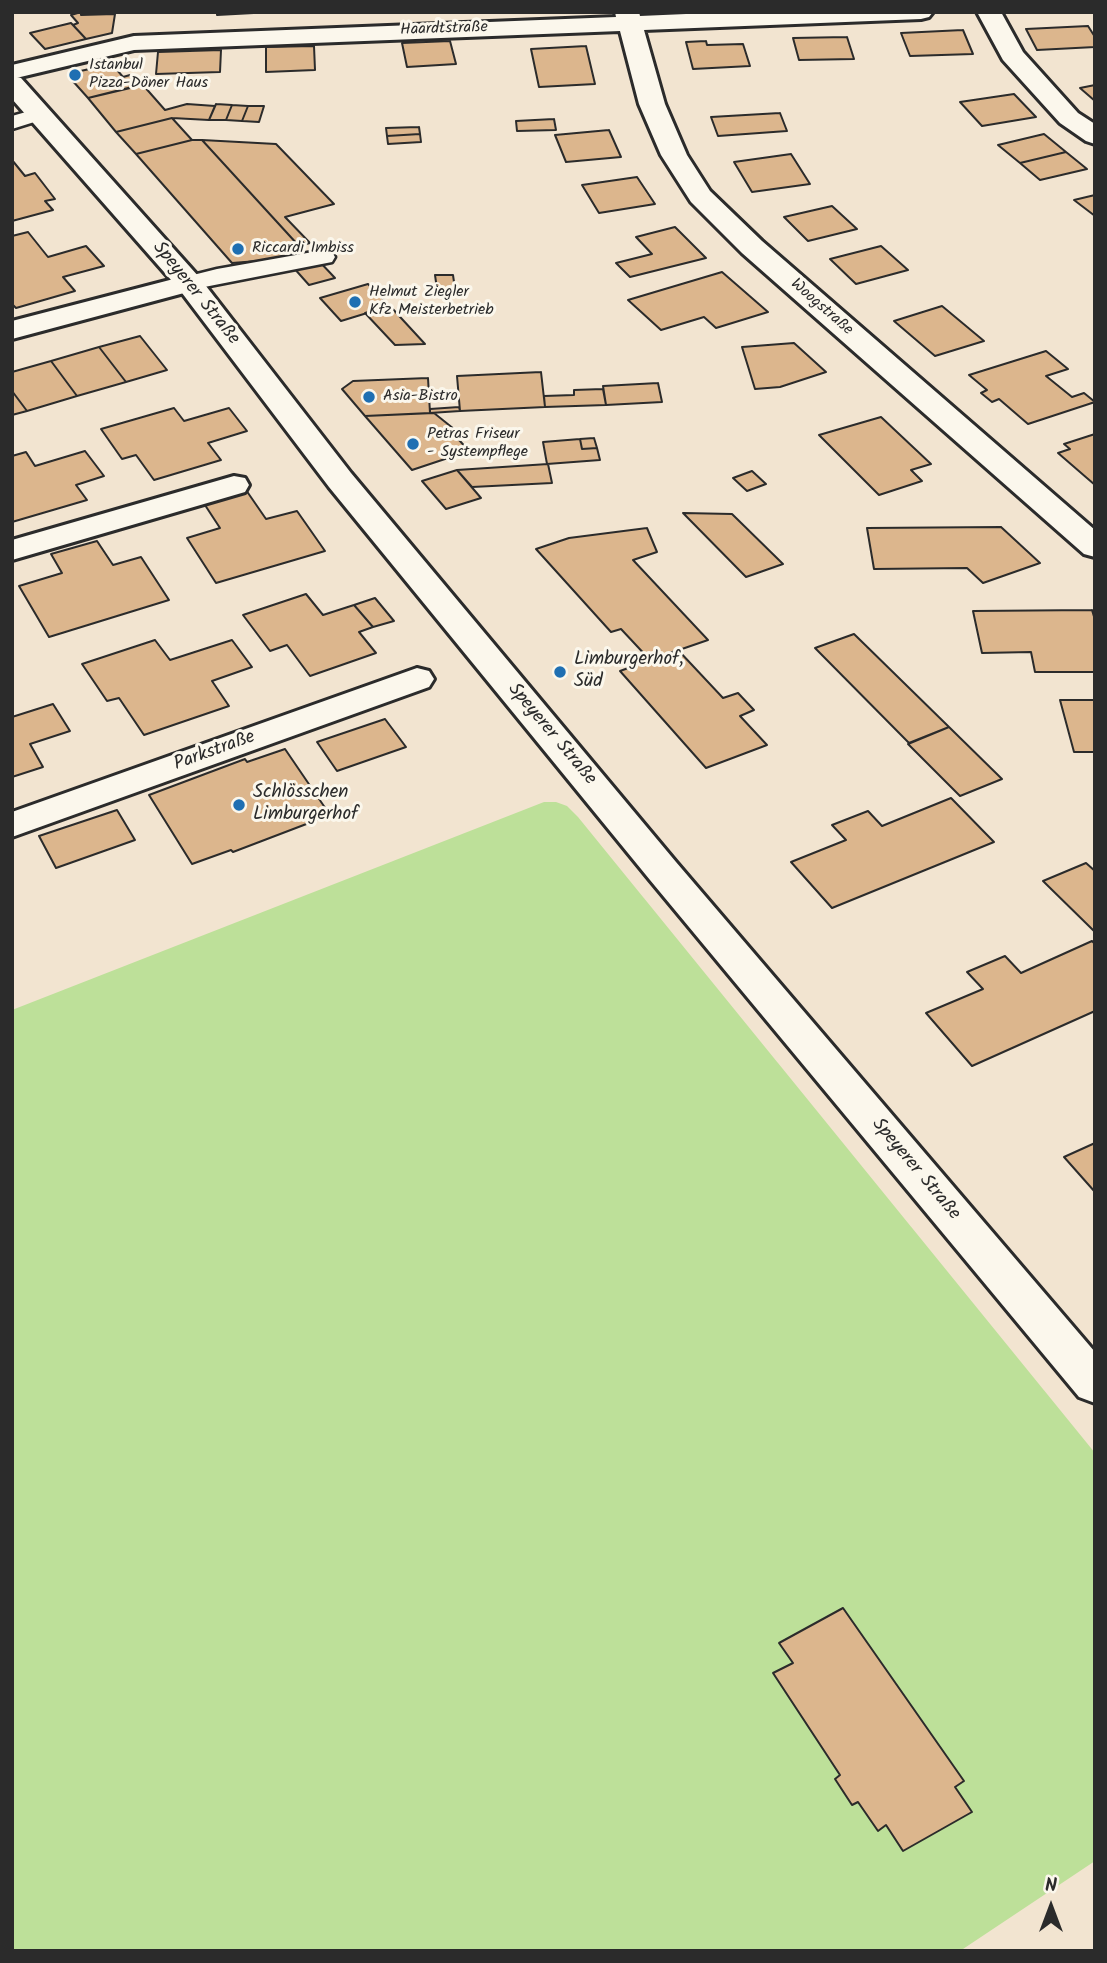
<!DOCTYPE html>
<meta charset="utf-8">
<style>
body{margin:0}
#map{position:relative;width:1107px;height:1963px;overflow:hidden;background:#f2e4d0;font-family:Kalam,sans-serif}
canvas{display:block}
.frame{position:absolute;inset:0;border:14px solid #2b2b2b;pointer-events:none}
.north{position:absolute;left:1016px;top:1872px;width:70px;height:70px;-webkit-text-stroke:5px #fbf7ec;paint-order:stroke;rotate:0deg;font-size:19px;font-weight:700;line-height:28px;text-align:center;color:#2b2b2b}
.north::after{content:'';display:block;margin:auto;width:24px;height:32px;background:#2b2b2b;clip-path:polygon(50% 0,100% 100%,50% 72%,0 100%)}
</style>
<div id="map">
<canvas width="1107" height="1963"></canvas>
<div class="frame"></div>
<div class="north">N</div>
</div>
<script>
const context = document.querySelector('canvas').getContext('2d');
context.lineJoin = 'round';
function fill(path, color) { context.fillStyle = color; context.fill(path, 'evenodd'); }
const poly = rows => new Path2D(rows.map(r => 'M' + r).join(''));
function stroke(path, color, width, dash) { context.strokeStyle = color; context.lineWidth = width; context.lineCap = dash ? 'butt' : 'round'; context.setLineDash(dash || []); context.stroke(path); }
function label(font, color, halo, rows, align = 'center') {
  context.font = font + ' Kalam,sans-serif'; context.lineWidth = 6; context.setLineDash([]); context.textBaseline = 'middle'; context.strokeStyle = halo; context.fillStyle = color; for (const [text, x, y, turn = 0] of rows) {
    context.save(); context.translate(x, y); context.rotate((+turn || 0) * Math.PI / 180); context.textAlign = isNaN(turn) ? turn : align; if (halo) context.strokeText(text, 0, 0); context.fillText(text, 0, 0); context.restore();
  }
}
fill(poly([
 [544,802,556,802,567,806,578,817,1095,1453,1095,1861,960,1951,12,1951,12,1010]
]), '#bde099');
const building = poly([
 [81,12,81,15,115,14,112,33,86,39,73,25,78,23,71,15,81,12],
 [217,12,272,12,217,15,217,12],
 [71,23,86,39,45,49,30,33,71,23],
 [1088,26,1095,37,1095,47,1037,50,1026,29,1088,26],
 [963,30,973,54,910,56,901,33,963,30],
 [847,37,854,59,799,60,793,38,847,37],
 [450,41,456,64,407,67,402,43,450,41],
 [706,41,707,45,743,44,750,66,693,69,686,42,706,41],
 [314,46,315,70,266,72,266,47,314,46],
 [586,46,595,84,539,87,531,49,586,46],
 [221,50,220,72,156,74,158,52,221,50],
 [112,64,123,77,130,75,140,85,88,98,71,79,76,72,112,64],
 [143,85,165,110,187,104,215,106,209,120,172,118,116,132,88,98,143,85],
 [1095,85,1095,101,1080,88,1095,85],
 [1014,94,1036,117,982,126,960,102,1014,94],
 [216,104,232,105,226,120,209,120,216,104],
 [232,105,248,106,242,121,226,120,232,105],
 [248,106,264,106,259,122,242,121,248,106],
 [780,113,787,131,718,136,711,117,780,113],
 [172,118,192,140,136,154,116,132,172,118],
 [554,119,556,130,517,131,516,121,554,119],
 [419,127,420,134,387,136,386,128,419,127],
 [609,130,621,157,566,162,555,135,609,130],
 [420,134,421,142,388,144,387,136,420,134],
 [1044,134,1066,152,1020,163,998,145,1044,134],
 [192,140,202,140,309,257,232,263,136,154,192,140],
 [202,140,276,144,334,204,285,217,310,243,299,246,202,140],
 [1066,152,1087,169,1040,180,1020,163,1066,152],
 [791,154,810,184,752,192,734,162,791,154],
 [12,160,25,176,35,173,55,199,45,201,53,210,12,221,12,160],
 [637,177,655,204,599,213,582,185,637,177],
 [1095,195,1095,216,1074,200,1095,195],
 [832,206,857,229,808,241,784,217,832,206],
 [675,227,706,258,630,277,616,263,652,254,636,237,675,227],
 [28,232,48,257,86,246,104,266,63,277,75,291,16,308,12,304,12,236,28,232],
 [881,246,908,270,856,284,830,259,881,246],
 [318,260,335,278,309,285,293,267,318,260],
 [722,272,768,312,716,328,704,317,661,330,628,300,722,272],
 [435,275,453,275,455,289,437,289,435,275],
 [368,284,390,306,341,321,320,298,368,284],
 [390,306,425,344,395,345,365,313,390,306],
 [942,306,984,341,935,356,894,321,942,306],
 [140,336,167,370,126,382,99,347,140,336],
 [794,343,826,372,780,387,755,389,742,347,794,343],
 [99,347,126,382,77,396,51,361,99,347],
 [1046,351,1068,369,1046,376,1072,397,1084,393,1095,402,1028,424,999,399,992,402,981,393,987,390,969,375,1046,351],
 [51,361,77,396,27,411,12,391,12,372,51,361],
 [541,372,545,407,460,411,457,376,541,372],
 [428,378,430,413,365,416,342,389,353,381,428,378],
 [658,383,662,402,606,405,603,386,658,383],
 [603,389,606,405,545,407,544,396,574,395,574,390,603,389],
 [12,391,27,411,12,415,12,391],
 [459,407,460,411,430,413,430,409,459,407],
 [174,408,184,421,229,408,247,431,208,443,221,460,154,480,136,455,122,459,101,429,174,408],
 [434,413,454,429,450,430,469,451,412,470,365,416,434,413],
 [881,417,931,464,911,470,922,481,879,495,819,435,881,417],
 [1095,434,1095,485,1058,453,1070,449,1064,444,1095,434],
 [594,438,597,448,582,449,580,439,594,438],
 [580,439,582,449,597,448,600,460,547,464,543,442,580,439],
 [85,451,104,476,76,485,87,500,12,522,12,456,26,452,35,466,85,451],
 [548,464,552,483,472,487,457,470,548,464],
 [457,470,481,498,446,509,422,481,457,470],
 [752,471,766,484,747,491,733,478,752,471],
 [246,490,266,519,297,511,325,551,216,583,187,538,220,528,203,502,246,490],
 [683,513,732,514,783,564,746,577,683,513],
 [1001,527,1040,563,983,583,967,568,874,569,867,528,1001,527],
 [647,528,657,552,633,560,708,640,650,660,621,629,611,632,536,549,569,538,647,528],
 [97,541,113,565,141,557,169,600,49,637,19,586,62,573,51,554,97,541],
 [306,594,323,615,354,605,373,627,359,632,376,653,310,676,287,645,270,651,243,615,306,594],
 [375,598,394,621,373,627,354,605,375,598],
 [1092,610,1095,620,1095,672,1035,672,1031,652,982,653,973,611,1092,610],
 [854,634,949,727,909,743,815,648,854,634],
 [155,640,170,660,232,640,252,667,212,681,229,706,144,735,119,698,107,701,82,664,155,640],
 [678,650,723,698,738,693,754,710,740,716,767,745,706,768,620,671,678,650],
 [1060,700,1095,700,1095,752,1074,752,1060,700],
 [53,704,70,731,30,744,43,767,12,777,12,717,53,704],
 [385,719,406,747,337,771,317,742,385,719],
 [949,727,1002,779,960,796,908,744,949,727],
 [285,749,330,815,233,852,231,850,192,864,149,795,245,759,247,762,285,749],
 [951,798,994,842,832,908,791,862,846,840,832,825,868,811,882,826,951,798],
 [117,810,135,840,56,868,39,836,117,810],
 [1086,863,1095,871,1095,932,1043,881,1086,863],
 [1092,941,1095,944,1095,1011,972,1066,926,1013,983,989,967,972,1005,956,1021,973,1092,941],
 [1095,1143,1095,1192,1064,1157,1095,1143],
 [843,1608,964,1781,955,1787,972,1812,903,1851,886,1825,878,1831,858,1802,852,1805,835,1779,840,1775,773,1673,793,1663,779,1643,843,1608]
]);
fill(building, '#dcb68d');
stroke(building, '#2b2b2b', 2);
const lane = poly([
 [40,108,47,110,50,114,47,118,12,129,12,116,40,108],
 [324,250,332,252,335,257,332,262,189,290,181,288,178,283,181,278,217,269,324,250]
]);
const street = poly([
 [615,12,639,12,640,16,732,12,933,12,929,17,921,19,644,30,665,104,687,155,710,191,762,241,1095,530,1095,557,1084,554,742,253,691,202,661,155,639,104,620,31,134,50,12,79,12,65,134,36,616,17,615,12],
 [977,12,1001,12,1023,52,1078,113,1095,124,1095,144,1086,141,1060,123,1003,60,977,12],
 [189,275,199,277,203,283,199,289,12,339,12,321,189,275],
 [234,476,245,478,249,485,245,492,12,560,12,540,234,476],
 [417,668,429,671,434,679,429,687,12,837,12,812,417,668]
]);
const secondary = poly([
 [12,76,21,78,199,277,351,473,676,862,1095,1352,1095,1403,1079,1397,650,880,329,487,179,289,12,99,12,76]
]);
stroke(lane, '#2b2b2b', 5);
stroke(street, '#2b2b2b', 6);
stroke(secondary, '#2b2b2b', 6);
fill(lane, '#fbf7ec');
fill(street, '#fbf7ec');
fill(secondary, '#fbf7ec');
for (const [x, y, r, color] of [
 [75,75,7,"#1f6fb2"],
 [238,249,7,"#1f6fb2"],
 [355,302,7,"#1f6fb2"],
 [369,397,7,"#1f6fb2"],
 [413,444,7,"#1f6fb2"],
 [560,672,7,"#1f6fb2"],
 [239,805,7,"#1f6fb2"]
]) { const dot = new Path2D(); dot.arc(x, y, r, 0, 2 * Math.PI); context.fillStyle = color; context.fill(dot); stroke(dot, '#fbf7ec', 2.5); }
label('16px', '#2b2b2b', '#fbf7ec', [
 ["Haardtstraße",444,30,-2],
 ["Woogstraße",821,308,41]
]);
label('16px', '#2b2b2b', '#fbf7ec', [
 ["Istanbul",89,66],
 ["Pizza-Döner Haus",89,84],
 ["Riccardi Imbiss",252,249],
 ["Helmut Ziegler",369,293],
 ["Kfz Meisterbetrieb",369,311],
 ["Asia-Bistro",383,397],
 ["Petras Friseur",427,435],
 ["- Systempflege",427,453]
], 'left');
label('19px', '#2b2b2b', '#fbf7ec', [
 ["Speyerer Straße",195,294,51],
 ["Speyerer Straße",551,735,50],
 ["Parkstraße",215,752,-20],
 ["Speyerer Straße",915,1170,50]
]);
label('19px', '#2b2b2b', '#fbf7ec', [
 ["Limburgerhof,",574,661],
 ["Süd",574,683],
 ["Schlösschen",253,794],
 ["Limburgerhof",253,816]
], 'left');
</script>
